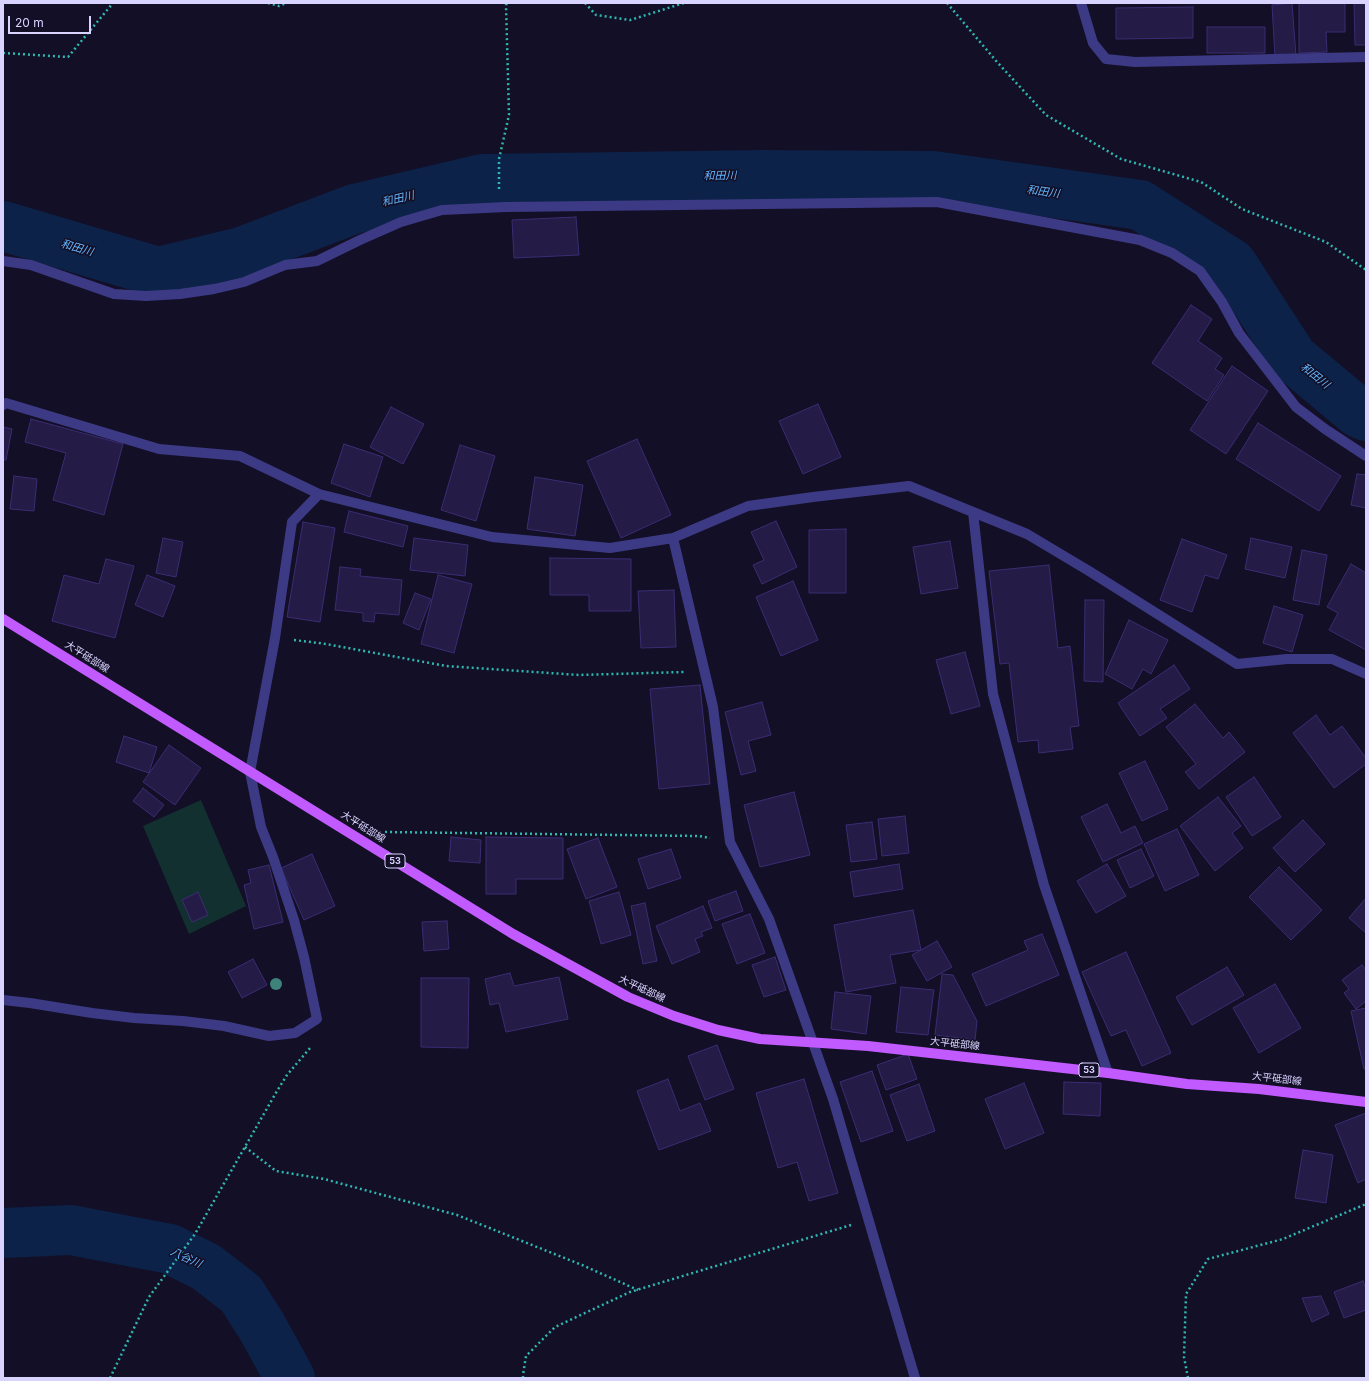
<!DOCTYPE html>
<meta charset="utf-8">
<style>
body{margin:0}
#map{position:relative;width:1369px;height:1381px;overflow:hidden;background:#130f26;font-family:Inter,sans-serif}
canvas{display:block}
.frame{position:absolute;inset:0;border:4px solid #d9d4ff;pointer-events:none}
.scale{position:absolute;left:8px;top:16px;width:83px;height:18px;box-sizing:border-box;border:2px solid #d9d4ff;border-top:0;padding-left:5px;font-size:12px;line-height:14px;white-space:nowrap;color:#d9d4ff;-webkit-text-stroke:3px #130f26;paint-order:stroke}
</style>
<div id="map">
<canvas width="1369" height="1381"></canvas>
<div class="frame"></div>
<div class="scale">20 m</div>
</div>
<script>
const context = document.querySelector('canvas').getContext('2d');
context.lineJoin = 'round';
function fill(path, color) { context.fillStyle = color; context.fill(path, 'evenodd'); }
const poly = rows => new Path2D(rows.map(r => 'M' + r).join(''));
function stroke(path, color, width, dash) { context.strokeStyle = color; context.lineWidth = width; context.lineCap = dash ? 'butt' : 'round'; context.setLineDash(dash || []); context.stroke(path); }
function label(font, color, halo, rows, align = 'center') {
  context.font = font + ' Inter,"Noto Sans JP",sans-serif'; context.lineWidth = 3; context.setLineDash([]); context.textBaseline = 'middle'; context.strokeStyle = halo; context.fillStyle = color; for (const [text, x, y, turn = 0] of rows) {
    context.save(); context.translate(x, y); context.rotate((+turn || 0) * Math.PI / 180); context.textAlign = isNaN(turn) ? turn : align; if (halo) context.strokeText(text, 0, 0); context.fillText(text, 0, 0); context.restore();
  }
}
fill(poly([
 [201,800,246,906,189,934,143,826]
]), '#12302f');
stroke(poly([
 [3,226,158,272,241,252,354,209,482,179,761,175,933,176,1140,205,1232,264,1293,358,1359,413,1366,416],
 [3,1233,71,1230,170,1249,206,1267,241,1294,262,1327,290,1378]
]), '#0c2248', 50);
const building = poly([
 [1292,3,1296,56,1275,57,1272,5,1292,3],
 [1299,3,1345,3,1345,32,1326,32,1327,52,1299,53,1299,3],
 [1354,3,1366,3,1366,45,1355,45,1354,3],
 [1193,7,1193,38,1116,39,1116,8,1193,7],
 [1207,27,1265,27,1265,53,1207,53,1207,27],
 [576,217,579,255,514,258,512,220,576,217],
 [1191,305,1212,319,1198,341,1222,358,1215,369,1224,375,1207,401,1152,363,1191,305],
 [1232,366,1268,391,1226,454,1190,430,1232,366],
 [818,404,841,457,803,474,779,421,818,404],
 [391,407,424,424,403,464,370,447,391,407],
 [31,419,123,444,104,515,53,500,66,453,25,442,31,419],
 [1258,423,1341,476,1319,511,1236,459,1258,423],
 [3,427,12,429,6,460,3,460,3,427],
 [637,439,671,515,621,538,587,461,637,439],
 [344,444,383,457,370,497,331,483,344,444],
 [460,445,495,456,476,521,441,510,460,445],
 [1357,474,1366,475,1366,508,1351,505,1357,474],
 [14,476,37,479,34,511,10,509,14,476],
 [535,477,583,485,575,536,527,529,535,477],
 [349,511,408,526,403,547,344,532,349,511],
 [776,521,797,567,762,584,753,565,764,560,751,532,776,521],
 [303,522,335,528,320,622,287,617,303,522],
 [846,529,846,593,809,593,809,530,846,529],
 [163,538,183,542,176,577,156,573,163,538],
 [414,538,468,545,465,576,410,570,414,538],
 [1251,538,1292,547,1285,578,1245,569,1251,538],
 [1182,539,1227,555,1218,579,1205,575,1192,612,1160,600,1182,539],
 [950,541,958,588,921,594,913,547,950,541],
 [1302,550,1327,555,1319,605,1293,600,1302,550],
 [550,558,631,559,631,611,589,611,589,595,550,595,550,558],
 [106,559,134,566,115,638,52,621,64,575,99,584,106,559],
 [1351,564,1366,573,1366,650,1329,630,1338,613,1327,607,1351,564],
 [1049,565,1058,648,1070,646,1079,726,1070,727,1073,749,1039,753,1038,740,1018,742,1009,663,1000,664,989,571,1049,565],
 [340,567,361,569,360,576,402,580,399,615,375,613,374,622,363,621,363,613,335,610,340,567],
 [147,575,175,586,163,617,135,605,147,575],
 [438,575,472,584,454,653,421,644,438,575],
 [793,581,818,640,781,656,756,597,793,581],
 [674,590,676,647,641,648,638,591,674,590],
 [415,593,431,599,419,630,403,623,415,593],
 [1085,600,1104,600,1103,682,1084,681,1085,600],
 [1274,606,1303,615,1292,652,1263,643,1274,606],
 [1129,620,1168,640,1151,674,1143,669,1132,689,1105,674,1129,620],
 [965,652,980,706,951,714,936,660,965,652],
 [1174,665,1190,689,1160,709,1167,718,1140,736,1118,703,1174,665],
 [700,685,710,784,659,789,650,689,700,685],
 [762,702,771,735,748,741,756,771,741,775,725,712,762,702],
 [1195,704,1223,738,1229,732,1245,752,1199,789,1185,772,1196,764,1166,727,1195,704],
 [1316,715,1330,735,1342,726,1366,758,1366,764,1334,788,1293,733,1316,715],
 [124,736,157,747,149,773,116,762,124,736],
 [169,745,201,768,175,805,143,782,169,745],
 [1145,761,1168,809,1142,821,1119,773,1145,761],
 [1254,777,1281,817,1252,836,1226,797,1254,777],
 [143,788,164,805,154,817,133,801,143,788],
 [794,792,810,855,760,867,744,805,794,792],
 [1218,797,1241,826,1232,833,1243,848,1215,871,1180,826,1218,797],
 [1107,804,1121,833,1135,826,1143,843,1103,862,1081,817,1107,804],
 [905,816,909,853,882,856,878,819,905,816],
 [1303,820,1325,844,1295,872,1273,848,1303,820],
 [872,822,877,859,851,862,846,825,872,822],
 [1177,829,1199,875,1165,891,1144,844,1177,829],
 [451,837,481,840,480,863,449,861,451,837],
 [486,837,563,838,563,879,516,879,516,894,486,894,486,837],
 [598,838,617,887,586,899,567,849,598,838],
 [671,849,681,878,648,889,638,859,671,849],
 [1141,849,1154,876,1130,888,1117,860,1141,849],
 [312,854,335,906,304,920,281,868,312,854],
 [899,864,903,889,854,897,850,872,899,864],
 [1107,864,1126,896,1096,913,1077,881,1107,864],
 [269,865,283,922,254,929,244,885,251,883,248,870,269,865],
 [1279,867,1322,910,1291,940,1249,897,1279,867],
 [736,891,743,911,715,921,708,901,736,891],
 [198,892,208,915,192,922,182,900,198,892],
 [619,892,631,935,601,944,589,901,619,892],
 [1366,898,1366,933,1349,918,1366,898],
 [645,903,657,961,643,964,631,906,645,903],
 [703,906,712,928,701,932,703,936,695,939,700,952,672,964,656,926,703,906],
 [913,910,921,950,890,955,896,983,846,992,834,925,913,910],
 [750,914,765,953,737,964,722,924,750,914],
 [447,921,449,949,424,951,422,922,447,921],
 [1042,934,1059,975,986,1006,972,974,1028,950,1024,941,1042,934],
 [937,941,952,967,927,981,912,955,937,941],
 [1126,952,1171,1053,1142,1066,1126,1030,1111,1036,1082,972,1126,952],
 [775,957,786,990,764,997,752,965,775,957],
 [253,959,267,985,242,998,228,972,253,959],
 [1362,965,1366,970,1366,1001,1356,1009,1344,993,1349,989,1342,980,1362,965],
 [1227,967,1244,995,1192,1025,1176,997,1227,967],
 [510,973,514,986,559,977,568,1019,506,1032,499,1003,490,1005,485,979,510,973],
 [942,974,953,975,977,1021,975,1040,935,1035,942,974],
 [421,978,469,978,468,1048,421,1047,421,978],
 [1275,984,1301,1028,1259,1053,1233,1008,1275,984],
 [901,987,934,990,928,1035,896,1032,901,987],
 [835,992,871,996,866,1034,831,1029,835,992],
 [1366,1008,1366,1069,1364,1069,1351,1011,1366,1008],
 [717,1045,734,1089,705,1100,688,1056,717,1045],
 [908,1054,917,1079,886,1090,877,1065,908,1054],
 [872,1071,893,1131,861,1142,840,1082,872,1071],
 [668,1079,680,1111,700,1103,711,1131,659,1150,637,1091,668,1079],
 [804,1079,838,1193,809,1201,797,1162,778,1168,756,1093,804,1079],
 [1064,1082,1101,1083,1100,1116,1063,1114,1064,1082],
 [1024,1083,1044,1133,1005,1149,985,1099,1024,1083],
 [919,1084,935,1131,907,1141,890,1095,919,1084],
 [1366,1113,1366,1179,1358,1183,1335,1125,1366,1113],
 [1303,1150,1333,1155,1326,1203,1295,1198,1303,1150],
 [1363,1281,1366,1289,1366,1310,1344,1318,1334,1292,1363,1281],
 [1321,1296,1329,1314,1312,1322,1302,1298,1321,1296]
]);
fill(building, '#241b47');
stroke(building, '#3b2d73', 1);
stroke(poly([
 [268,3,279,6,286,3],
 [585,3,596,15,630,20,684,3],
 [947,3,997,62,1046,115,1121,159,1201,182,1242,209,1326,242,1366,270],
 [3,53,68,57,113,3],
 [499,189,499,159,509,115,506,5,507,3],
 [294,640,326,644,446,666,579,675,684,672],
 [385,832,699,836,710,838],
 [245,1147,276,1171,324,1179,457,1215,582,1265,638,1290],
 [110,1378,149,1297,195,1234,277,1091,287,1075,310,1048],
 [523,1378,523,1375,526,1356,555,1327,630,1292,851,1225],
 [1188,1378,1184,1357,1186,1294,1208,1259,1283,1239,1366,1204]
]), '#2fb8b0', 2.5, [2, 3]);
stroke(poly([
 [1081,3,1093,43,1106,59,1135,62,1366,57],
 [3,261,31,265,114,294,146,296,180,294,214,289,244,282,285,265,317,261,360,240,401,222,442,210,506,207,937,202,1140,240,1172,253,1200,271,1222,302,1239,333,1296,407,1325,429,1366,456],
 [3,405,6,403,159,449,240,456,319,494,492,537,610,548,673,538,748,506,813,497,909,486,1027,534,1089,571,1237,664,1287,659,1332,659,1366,674],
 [973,512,993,694,1044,885,1108,1073],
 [673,538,713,707,730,842,769,919,833,1099,915,1378],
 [3,1000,30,1003,92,1013,134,1018,183,1021,224,1026,269,1036,295,1033,317,1019,304,957,294,920,273,857,261,827,250,772,275,638,292,522,319,494]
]), '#3d3a85', 10);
stroke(poly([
 [3,619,513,934,628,997,674,1016,718,1030,760,1039,868,1046,1108,1073,1187,1084,1259,1089,1366,1102]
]), '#c25bff', 10);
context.fillStyle = '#3d827b';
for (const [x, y] of [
 [276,984]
]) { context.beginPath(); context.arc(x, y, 6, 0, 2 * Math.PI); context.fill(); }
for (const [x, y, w] of [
 [395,861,20],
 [1089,1070,20]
]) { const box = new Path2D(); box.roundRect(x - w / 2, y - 7, w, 14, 3); context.fillStyle = '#130f26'; context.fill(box); stroke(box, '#d9d4ff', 1); }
label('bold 9px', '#d9d4ff', null, [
 ["53",395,861],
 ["53",1089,1070]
]);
label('10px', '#d9d4ff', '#130f26', [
 ["大平砥部線",87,657,32],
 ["大平砥部線",363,827,32],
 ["大平砥部線",642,989,25],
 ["大平砥部線",955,1044,6],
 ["大平砥部線",1277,1079,7]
]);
label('italic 11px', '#62b6ff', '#130f26', [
 ["和田川",720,176,-1],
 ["和田川",1043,192,8],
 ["和田川",398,199,-13],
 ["和田川",77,248,16],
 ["和田川",1315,376,39],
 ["八谷川",186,1258,25]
]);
</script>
